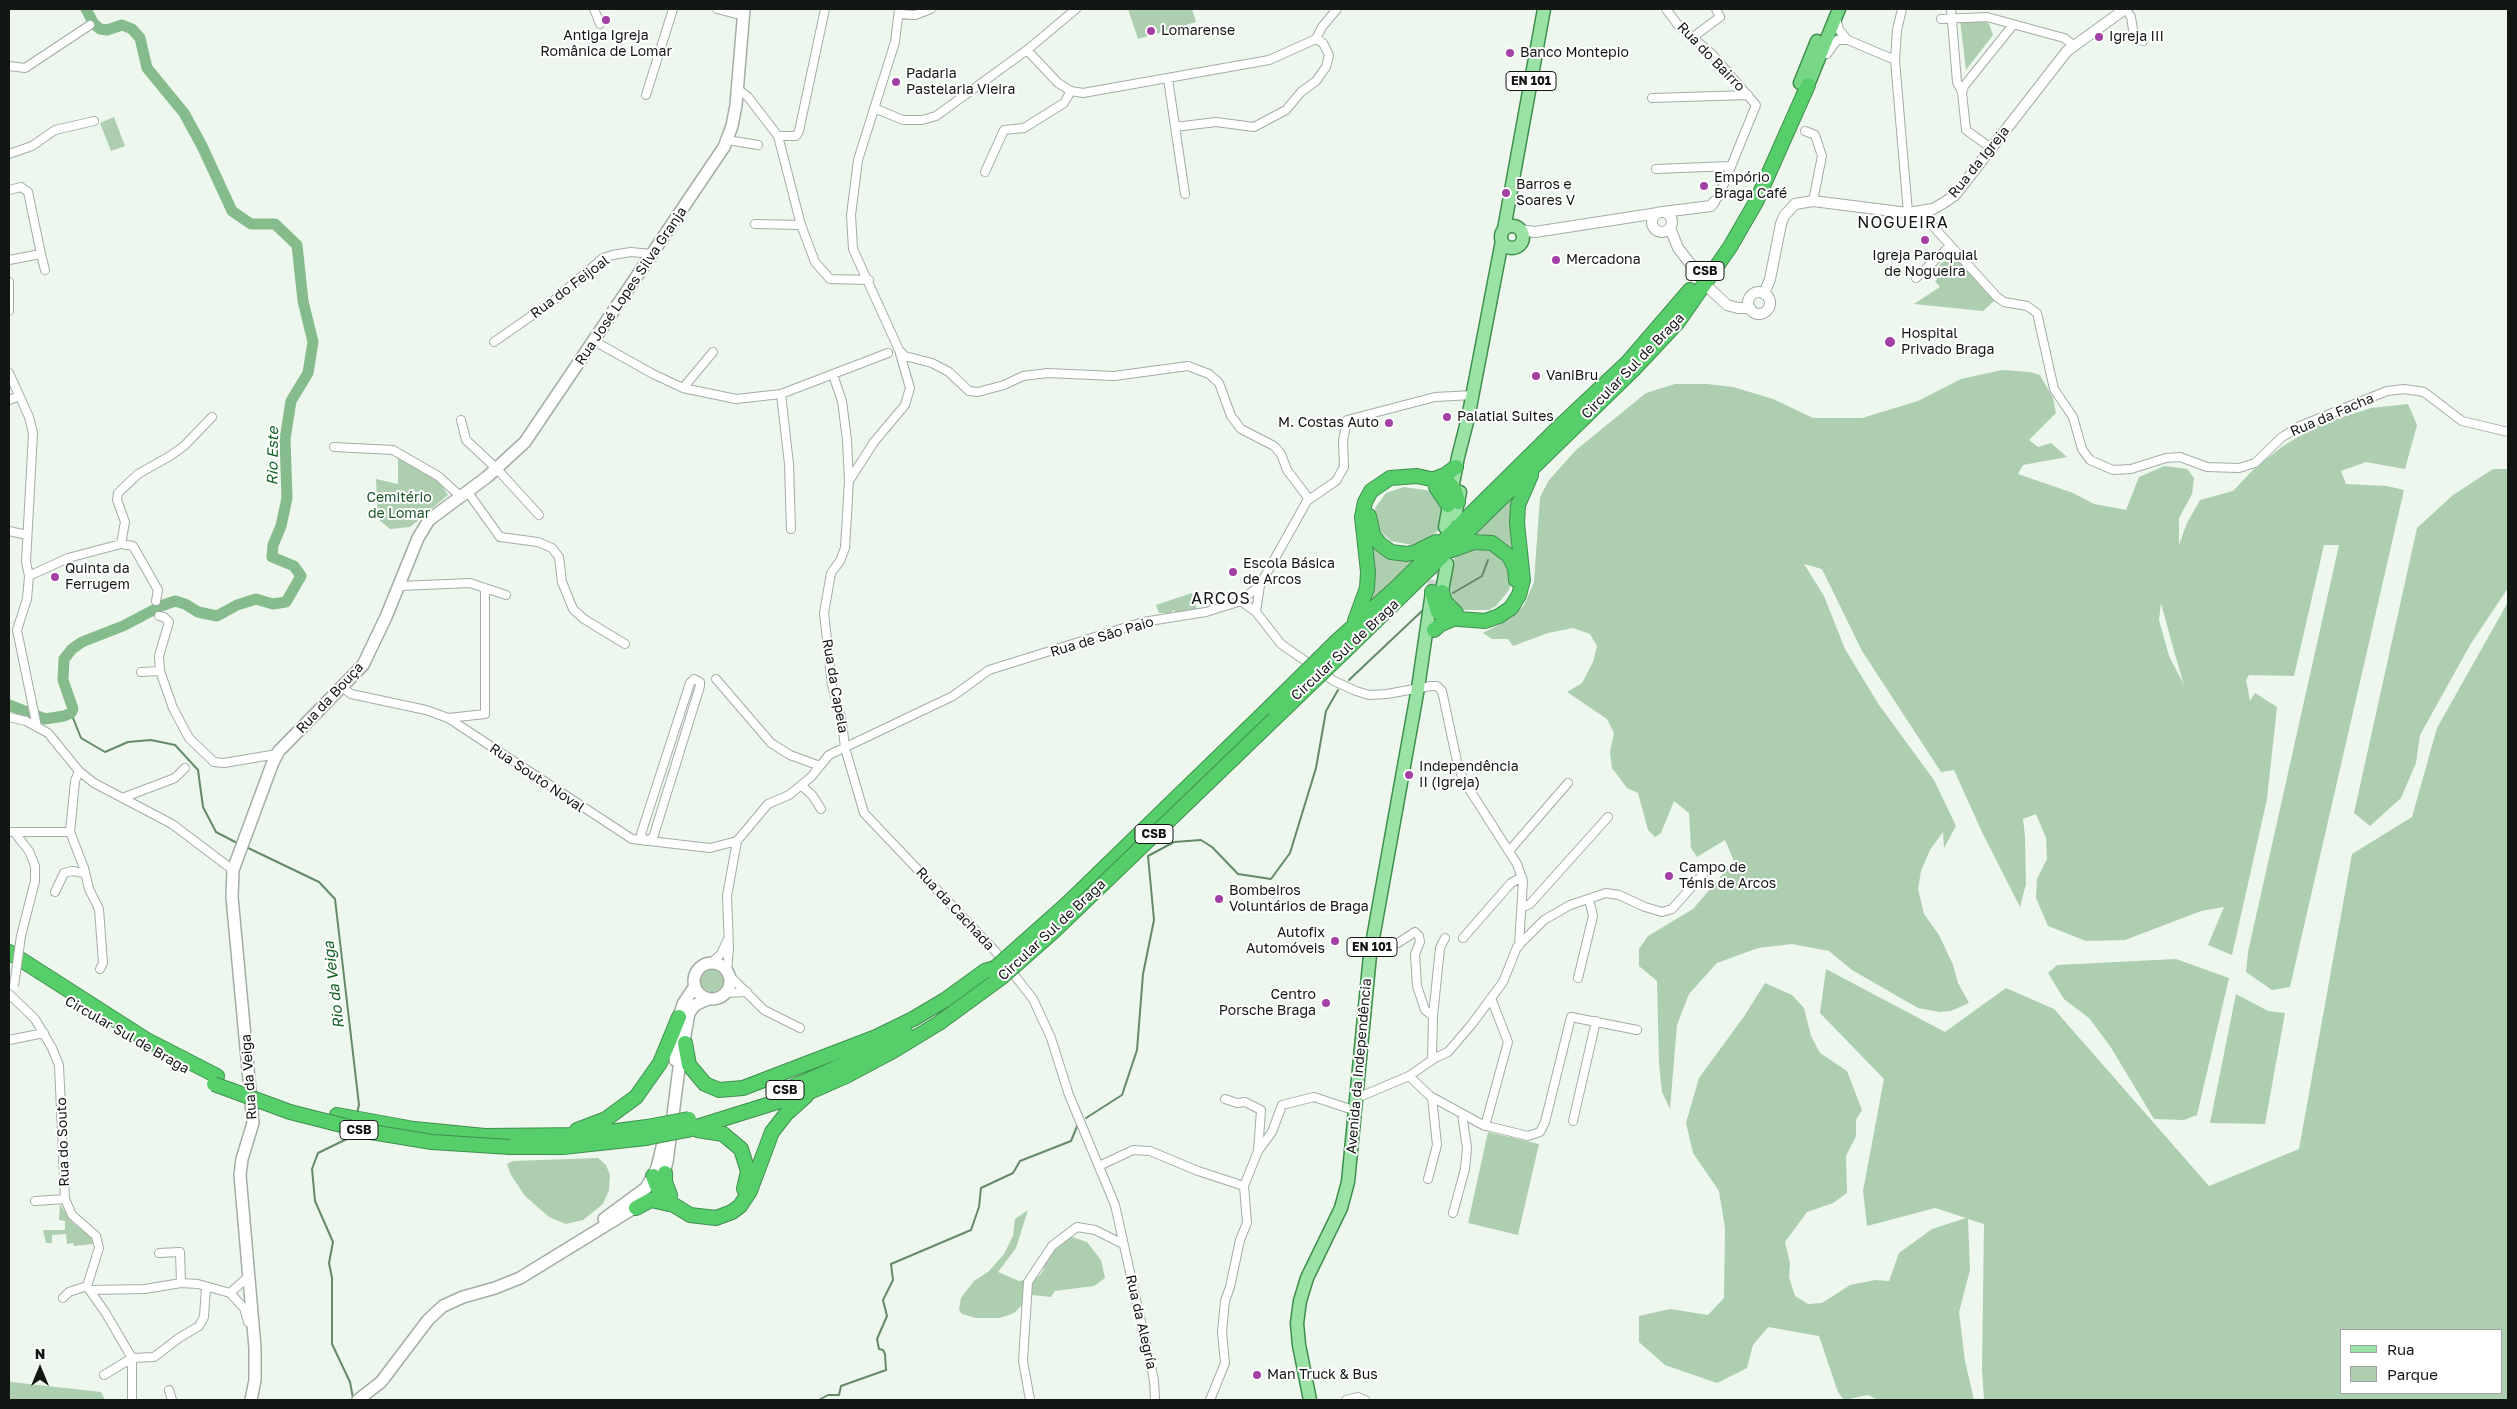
<!DOCTYPE html>
<meta charset="utf-8">
<style>
body{margin:0}
#map{position:relative;width:2517px;height:1409px;overflow:hidden;background:#edf7ee;font-family:"Golos Text",sans-serif}
canvas{display:block}
.frame{position:absolute;inset:0;border:10px solid #131714;pointer-events:none}
.legend{position:absolute;left:2340px;top:1329px;width:162px;height:65px;box-sizing:border-box;background:#fff;border:1px solid #a1a2a1;margin:0;padding:6px 9px;list-style:none;font-size:15px;color:#131714}
.legend li{display:flex;align-items:center;gap:10px;height:25px}
.legend b{width:25px;border:1px solid #a1a2a1}
.north{position:absolute;left:15px;top:1344px;width:50px;height:50px;-webkit-text-stroke:4px #fff;paint-order:stroke;rotate:0deg;font-size:14px;font-weight:700;line-height:20px;text-align:center;color:#131714}
.north::after{content:'';display:block;margin:auto;width:18px;height:22px;background:#131714;clip-path:polygon(50% 0,100% 100%,50% 72%,0 100%)}
</style>
<div id="map">
<canvas width="2517" height="1409"></canvas>
<div class="frame"></div>
<ul class="legend">
<li><b style="height:6px;background:#9ae2a6"></b>Rua</li>
<li><b style="height:14px;background:#adceaf"></b>Parque</li>
</ul>
<div class="north">N</div>
</div>
<script>
const context = document.querySelector('canvas').getContext('2d');
context.lineJoin = 'round';
function fill(path, color) { context.fillStyle = color; context.fill(path, 'evenodd'); }
const poly = rows => new Path2D(rows.map(r => 'M' + r).join(''));
function stroke(path, color, width, dash) { context.strokeStyle = color; context.lineWidth = width; context.lineCap = dash ? 'butt' : 'round'; context.setLineDash(dash || []); context.stroke(path); }
function label(font, color, halo, rows, align = 'center') {
  context.font = font + ' "Golos Text",sans-serif'; context.lineWidth = 4; context.setLineDash([]); context.textBaseline = 'middle'; context.strokeStyle = halo; context.fillStyle = color; for (const [text, x, y, turn = 0] of rows) {
    context.save(); context.translate(x, y); context.rotate((+turn || 0) * Math.PI / 180); context.textAlign = isNaN(turn) ? turn : align; if (halo) context.strokeText(text, 0, 0); context.fillText(text, 0, 0); context.restore();
  }
}
fill(poly([
 [1128,9,1192,9,1196,22,1138,39],
 [1983,19,1989,24,1993,35,1966,70,1960,20],
 [114,117,125,146,111,151,100,123],
 [1954,252,1996,299,1983,311,1914,304,1940,287,1935,281,1941,275,1935,269],
 [2002,370,2030,372,2040,375,2053,398,2056,413,2029,440,2038,447,2051,443,2067,457,2023,465,2018,474,2073,493,2094,504,2126,510,2139,477,2164,466,2187,469,2194,478,2192,494,2179,518,2179,545,2187,523,2200,500,2233,491,2254,469,2283,446,2318,425,2371,408,2408,404,2417,425,2405,469,2366,462,2341,471,2346,484,2387,486,2404,490,2290,987,2272,990,2246,972,2248,952,2339,545,2324,545,2294,676,2249,675,2246,680,2250,701,2255,693,2277,707,2267,799,2232,955,2208,945,2224,907,2201,911,2125,940,2086,941,2048,926,2036,898,2037,879,2047,859,2046,838,2036,814,2023,819,2025,836,2026,884,2020,907,1982,832,1954,770,1941,772,1862,651,1822,569,1804,564,1824,596,1845,649,1879,705,1934,780,1956,826,1944,848,1943,832,1930,850,1921,871,1918,889,1924,914,1939,935,1953,965,1958,983,1969,1003,1951,1011,1940,1012,1918,1008,1852,970,1829,951,1792,944,1758,948,1717,963,1689,994,1677,1025,1670,1109,1662,1092,1659,1063,1657,981,1639,966,1639,949,1648,936,1693,909,1734,861,1725,840,1697,857,1691,848,1689,813,1674,801,1661,833,1655,837,1648,830,1638,793,1627,788,1612,768,1610,752,1614,733,1607,719,1567,692,1582,683,1593,662,1597,646,1590,634,1573,628,1548,633,1513,646,1508,639,1492,639,1483,633,1510,619,1524,605,1534,582,1540,497,1549,480,1576,450,1646,393,1675,384,1707,384,1733,387,1773,399,1813,418,1862,418,1918,401,1961,379],
 [2161,603,2174,651,2184,685,2169,656,2159,620],
 [398,455,436,477,448,495,410,527,390,529,378,519,376,479,398,484],
 [2493,469,2508,469,2508,588,2470,645,2420,735,2416,763,2401,798,2370,826,2354,813,2417,528,2453,495],
 [1404,487,1432,491,1444,505,1442,528,1422,542,1412,545,1391,541,1376,527,1375,518,1375,508,1386,493],
 [1519,489,1518,557,1499,539,1481,534,1472,535],
 [1367,533,1373,543,1424,552,1368,606],
 [1484,545,1506,556,1512,580,1509,590,1496,606,1489,610,1464,610,1456,605,1450,598,1447,586,1451,563,1459,553],
 [1192,593,1197,609,1182,614,1176,614,1174,610,1170,613,1159,613,1156,605],
 [2508,602,2508,1400,1984,1400,1982,1368,1984,1224,1968,1219,1970,1270,1959,1312,1965,1361,1974,1400,1878,1400,1868,1395,1844,1400,1838,1392,1819,1336,1768,1327,1753,1345,1747,1368,1717,1383,1665,1365,1639,1342,1639,1316,1670,1309,1708,1315,1724,1298,1725,1228,1719,1191,1693,1153,1686,1123,1699,1078,1745,1015,1765,983,1792,995,1804,1008,1811,1036,1820,1053,1847,1071,1862,1110,1856,1120,1856,1136,1846,1156,1847,1193,1833,1203,1807,1212,1785,1242,1790,1263,1789,1277,1795,1296,1808,1304,1822,1303,1850,1285,1875,1280,1889,1281,1899,1253,1932,1229,1966,1218,1935,1208,1867,1226,1863,1191,1884,1079,1820,1013,1826,969,1945,1032,2006,988,2054,1009,2209,1186,2299,1149,2352,854,2412,817,2437,728],
 [2341,1330,2501,1330,2501,1393,2341,1393],
 [2176,959,2229,978,2197,1115,2184,1120,2154,1119,2110,1046,2089,1018,2064,999,2048,973,2057,965],
 '699 980a13 13 0 1 1 26 0a13 13 0 1 1-26 0Z',
 [2236,994,2268,1011,2285,1013,2265,1124,2210,1123],
 [1488,1132,1539,1144,1518,1235,1468,1223],
 [598,1158,606,1165,610,1175,609,1190,603,1204,583,1220,566,1224,549,1217,525,1196,511,1175,507,1164,513,1161],
 [60,1204,72,1222,92,1238,93,1244,74,1246,73,1243,67,1244,66,1234,52,1235,52,1243,46,1243,43,1230,65,1230,65,1221,59,1220],
 [1028,1210,1016,1248,998,1272,1019,1281,1038,1277,1043,1271,1050,1245,1063,1234,1087,1242,1101,1260,1105,1278,1094,1286,1055,1291,1051,1297,1032,1295,1014,1313,1000,1318,976,1318,962,1314,959,1310,961,1298,974,1281,989,1271,1004,1254,1013,1236,1015,1219],
 [9,1378,11,1382,101,1392,105,1400,9,1400]
]), '#adceaf');
stroke(poly([
 [1453,593,1482,576,1488,560],
 [1349,680,1423,610],
 [71,713,81,738,105,752,128,742,151,740,175,745,198,770,203,807,216,832,239,844],
 [246,847,319,882,335,899,359,1105,357,1113],
 [1086,1118,1122,1095,1137,1050,1143,974,1154,920,1148,856,1174,842,1201,840,1212,847,1238,874,1271,879,1290,853,1316,768,1326,711,1338,690],
 [353,1398,350,1382,332,1344,332,1278,329,1263,333,1242,315,1201,312,1169,318,1153,353,1136,354,1133],
 [819,1400,828,1395,839,1395,841,1386,886,1370,885,1354,883,1350,879,1349,877,1339,887,1316,883,1300,893,1280,891,1264,971,1230,979,1207,981,1188,1013,1173,1020,1161,1071,1141,1078,1124]
]), '#648a67', 2);
stroke(poly([
 [9,705,45,719,64,716,71,713,73,709,63,680,64,659,72,649,82,642,123,626,161,606,175,601,185,604,198,612,217,616,237,605,256,599,273,604,286,602,301,576,294,566,272,557,273,545,281,526,287,498,285,439,291,401,308,373,313,342,303,301,297,245,275,224,251,224,232,211,202,146,184,113,147,68,140,38,132,29,122,25,107,30,100,29,94,24,86,9]
]), '#86bc8b', 11);
stroke(poly([
 [1432,592,1439,555]
]), '#ccd5cd', 12, [12, 6]);
const minor = poly([
 [594,9,600,24],
 [717,9,744,16],
 [899,9,895,42,858,160,851,215,853,249,899,350,910,388,905,405,874,442,849,481,845,548,840,561,831,573,824,613,832,685,842,721,845,748,864,813,996,952,1033,999,1051,1038,1069,1095,1115,1205,1154,1380,1155,1400],
 [1666,9,1678,25,1712,54,1756,105,1719,196,1714,202],
 [1951,9,1957,82,1962,92],
 [2126,9,2131,17,2134,36,2143,41],
 [899,14,915,15,931,9],
 [1836,18,1839,30,1848,40],
 [1941,19,1987,17,2064,38,2073,45],
 [1693,37,1720,17,1716,9],
 [1027,50,1058,83,1071,91,1083,93,1269,60,1316,39,1322,27,1337,9],
 [1827,54,1837,40,1848,40,1895,60,1908,213],
 [1895,60,1897,30,1902,9],
 [9,66,25,68,90,25],
 [1168,79,1185,194],
 [738,89,748,97,778,136,801,225,815,262,830,279,869,280],
 [646,95,673,9],
 [1652,98,1748,95],
 [874,108,903,120,922,120,936,116,1027,50,1076,9],
 [1175,127,1216,122,1254,127,1286,110,1301,92,1316,81,1326,67,1329,55,1323,43,1316,39],
 [1805,131,1815,135,1822,156,1813,201],
 [778,136,796,136,799,131,825,9],
 [727,140,758,145],
 [1991,148,1966,130,1962,92,1964,86,2013,25],
 [9,154,32,146,55,130,94,121],
 [1656,169,1731,166],
 [985,172,1004,130,1024,128,1064,103,1071,91],
 [9,190,21,187,28,192,41,254],
 [1920,212,1997,297,2004,302,2027,306,2037,313,2054,389,2073,417,2082,449,2090,460,2113,470,2131,469,2166,458,2180,457,2207,467,2239,468,2255,463,2282,437,2300,426,2387,391,2404,389,2424,392,2462,421,2508,432],
 [755,224,801,225],
 [9,260,41,254,45,270],
 [1916,278,1950,246],
 [9,282,9,311],
 [594,341,653,374,683,388,736,399,781,394,888,353],
 [494,342,554,300,603,258,612,255,631,252,652,254],
 [899,350,905,356,932,363,949,372,969,391,978,392,1004,385,1023,376,1048,373,1114,376,1188,366,1209,374,1219,383,1231,416,1241,429,1274,446,1281,454,1287,470,1309,499],
 [9,373,29,417,33,433,26,562,29,576,27,599,17,630,37,727],
 [833,375,842,401,847,440,849,481],
 [683,388,713,352],
 [781,394,789,464,791,529],
 [9,400,19,396],
 [461,420,466,440,497,469,539,515],
 [334,447,393,450,438,476,460,496],
 [467,491,500,537,538,542,552,548,559,557,562,582,573,609,584,619,625,644],
 [9,531,27,535],
 [121,544,125,522,117,500,118,493,138,474,170,456,184,446,212,417],
 [29,576,68,558,121,544,133,546,158,590,156,601],
 [399,586,470,583,506,595],
 [1241,601,1256,612,1281,644,1334,681,1356,691,1369,695,1387,694,1431,686,1437,686,1442,691,1458,766,1464,781,1517,864,1523,881,1519,946],
 [1256,612,1260,585],
 [159,616,164,617,169,622,159,656,160,671,173,708,189,738,214,762,224,763,277,754],
 [141,672,160,671],
 [694,679,700,682,700,686,653,838,645,841,641,834,690,683,694,679],
 [716,679,771,743,790,755,820,766],
 [341,687,351,694,426,710,448,718,632,839,710,848,737,841],
 [9,717,26,721,48,733,79,771,94,783,172,824,233,870],
 [448,718,485,714,485,589],
 [79,771,75,781,70,832,84,868,89,889,99,909,103,963,100,969],
 [801,785,812,795,821,809],
 [125,797,175,778,185,768],
 [10,832,70,832],
 [14,832,29,851,35,866,35,881,21,936],
 [1509,851,1568,783],
 [55,892,64,873,72,871,84,873],
 [1523,907,1530,904,1608,817],
 [1463,938,1511,883,1522,877],
 [1371,949,1382,949,1398,943,1415,932,1419,936,1420,942,1415,954,1417,986,1425,1010,1433,1016],
 [711,963,721,954,727,941],
 [727,971,729,948,727,896,737,841,768,804,789,795,811,777,829,755,953,696,989,670,1143,622,1206,612,1241,601,1260,585,1307,501,1336,481,1344,467,1343,441,1347,420,1435,397,1473,395],
 [730,976,764,1010,800,1028],
 [1578,978,1593,916,1589,899],
 [725,993,747,992],
 [9,994,35,1019,52,1048,59,1065,65,1199,72,1215,96,1236,99,1248,87,1286],
 [9,1040,44,1033],
 [1432,1060,1433,1016,1440,948,1445,938],
 [1409,1076,1430,1096,1483,1125,1528,1136,1540,1132,1545,1122,1571,1017,1637,1030],
 [1357,1098,1409,1076,1435,1058,1448,1052,1472,1024,1503,982,1517,947,1544,920,1570,905,1606,893,1619,895,1645,907,1662,912,1672,909,1705,872],
 [1225,1099,1237,1103,1245,1102,1261,1110,1258,1151],
 [1573,1121,1596,1021],
 [1485,1126,1508,1042,1491,998],
 [1099,1166,1133,1150,1150,1151,1198,1171,1244,1186],
 [1428,1179,1437,1145,1432,1097],
 [35,1201,65,1199],
 [1453,1213,1465,1169,1467,1148,1462,1114],
 [159,1253,180,1252,181,1283],
 [88,1288,105,1312,132,1358,132,1400],
 [90,1290,145,1289,181,1283,198,1284,230,1293,244,1308,248,1322,252,1323],
 [230,1293,248,1277],
 [63,1298,69,1292,87,1286],
 [104,1375,132,1358,154,1357,179,1338,199,1326,204,1317,206,1287],
 [169,1390,172,1400],
 [1030,1400,1023,1361,1028,1282,1052,1246,1077,1227,1095,1230,1123,1244],
 [1210,1400,1225,1363,1222,1332,1225,1301,1230,1287,1240,1240,1247,1223,1244,1186,1258,1151,1272,1132,1282,1105,1314,1097,1356,1111],
 [1346,1400,1358,1397,1365,1400]
]);
const tertiary = poly([
 [1663,212,1711,206,1714,202],
 '1652 222a10 10 0 1 1 20 0a10 10 0 1 1-20 0Z',
 [1670,228,1678,248,1696,271],
 [1520,230,1535,232,1658,213],
 [1710,289,1727,305,1738,308,1750,308],
 '1748 303a11 11 0 1 1 22 0a11 11 0 1 1-22 0Z',
 [1764,294,1770,279,1781,224,1784,216,1795,204,1813,201,1908,213,1933,209,1945,202,1955,195,2067,51,2125,9]
]);
const secondary = poly([
 '694 981a18 18 0 1 1 36 0a18 18 0 1 1-36 0Z',
 [675,1060,679,1017,683,1004,695,986],
 [662,1179,667,1162,679,1068,689,1013,695,1005,708,999],
 [604,1219,646,1188,657,1168,663,1143],
 [251,1400,255,1380,255,1348,240,1175,242,1159,253,1123,232,897,233,870,273,762,279,751,363,665,386,617,418,538,429,520,487,477,525,442,724,147,732,126,736,105,744,9],
 [358,1400,381,1382,428,1320,443,1306,463,1297,495,1288,520,1278,642,1203]
]);
const primary = poly([
 '1501 237a11 11 0 1 1 22 0a11 11 0 1 1-22 0Z',
 [1504,229,1544,9],
 [1455,516,1460,492],
 [1445,527,1458,457,1468,418,1502,241],
 [1440,601,1447,564],
 [1310,1400,1299,1345,1297,1323,1300,1301,1307,1278,1341,1208,1348,1182,1370,955,1418,688,1432,592]
]);
const trunk = poly([
 [1800,83,1817,41],
 [1808,85,1839,9]
]);
const motorway = poly([
 [1434,479,1445,475,1456,467],
 [1436,487,1448,505],
 [1369,516,1373,535,1380,544,1391,552,1407,554,1416,552,1436,542],
 [1452,550,1474,542,1492,543,1509,556,1515,568,1516,580],
 [1432,592,1438,612,1447,618,1485,621,1499,616,1511,608,1519,595,1523,580,1517,523,1518,505,1531,475],
 [1442,592,1445,602,1456,613],
 [1355,621,1367,588,1368,572,1362,517,1365,502,1371,491,1390,478,1417,476,1449,483,1455,491,1458,502],
 [1434,630,1441,624,1453,619],
 [1337,641,1398,586,1561,425,1628,362,1690,290],
 [1346,650,1634,369,1678,322,1730,247,1756,202,1808,85],
 [1068,903,1270,707],
 [9,952,145,1039,217,1076],
 [685,1043,689,1065,705,1084,719,1090,743,1088,876,1037,913,1019,945,1000,985,971,995,968],
 [783,1091,859,1058,905,1032],
 [337,1115,414,1129,485,1136,585,1135,647,1127],
 [577,1130,606,1119,636,1097,660,1063,679,1017],
 [687,1130,812,1091,846,1076,893,1051,939,1023,1002,977],
 [698,1130,723,1134,741,1149,748,1171,744,1189],
 [510,1147,563,1147,646,1138],
 [665,1173,665,1182,670,1195],
 [653,1176,661,1197,690,1215,716,1218,732,1212,740,1206,750,1191,772,1132,786,1114,806,1096],
 [636,1208,651,1200,669,1204]
]);
stroke(minor, '#a4ada4', 10);
stroke(tertiary, '#a4ada4', 12);
stroke(secondary, '#a4ada4', 14);
stroke(primary, '#3f8f4d', 15);
stroke(trunk, '#3f8f4d', 15);
stroke(motorway, '#3f8f4d', 16);
stroke(minor, '#fff', 8);
stroke(tertiary, '#fff', 10);
stroke(secondary, '#fff', 11);
stroke(primary, '#9ae2a6', 12);
stroke(trunk, '#78d888', 12);
stroke(motorway, '#56cf6b', 14);
const minorBridge = poly([
 [14,986,21,936]
]);
const motorwayBridge = poly([
 [1270,707,1337,641],
 [995,968,1068,903],
 [1002,977,1053,932,1346,650],
 [214,1084,290,1112,365,1131,432,1142,510,1147],
 [647,1127,689,1119],
 [646,1138,687,1130]
]);
stroke(minorBridge, '#a4ada4', 10, []);
stroke(motorwayBridge, '#3f8f4d', 16, []);
stroke(minorBridge, '#fff', 8);
stroke(motorwayBridge, '#56cf6b', 14);
for (const [x, y, r, color] of [
 [606,20,5,"#a33fa5"],
 [1151,31,5,"#a33fa5"],
 [2099,37,5,"#a33fa5"],
 [1510,53,5,"#a33fa5"],
 [896,82,5,"#a33fa5"],
 [1704,186,5,"#a33fa5"],
 [1506,193,5,"#a33fa5"],
 [1925,240,5,"#a33fa5"],
 [1556,260,5,"#a33fa5"],
 [1890,342,6,"#a33fa5"],
 [1536,376,5,"#a33fa5"],
 [1447,417,5,"#a33fa5"],
 [1389,423,5,"#a33fa5"],
 [1233,572,5,"#a33fa5"],
 [55,577,5,"#a33fa5"],
 [1409,775,5,"#a33fa5"],
 [1669,876,5,"#a33fa5"],
 [1219,899,5,"#a33fa5"],
 [1335,941,5,"#a33fa5"],
 [1326,1003,5,"#a33fa5"],
 [1257,1375,5,"#a33fa5"]
]) { const dot = new Path2D(); dot.arc(x, y, r, 0, 2 * Math.PI); context.fillStyle = color; context.fill(dot); stroke(dot, '#fff', 2); }
for (const [x, y, w] of [
 [1531,81,50],
 [1705,271,38],
 [1154,834,38],
 [1372,947,50],
 [785,1090,38],
 [359,1130,38]
]) { const box = new Path2D(); box.roundRect(x - w / 2, y - 9.5, w, 19, 4); context.fillStyle = '#fff'; context.fill(box); stroke(box, '#131714', 1); }
label('bold 12px', '#131714', null, [
 ["EN 101",1531,81],
 ["CSB",1705,271],
 ["CSB",1154,834],
 ["EN 101",1372,947],
 ["CSB",785,1090],
 ["CSB",359,1130]
]);
label('14px', '#131714', '#fff', [
 ["Lomarense",1161,31],
 ["Antiga Igreja",606,36,"center"],
 ["Românica de Lomar",606,52,"center"],
 ["Igreja III",2109,37],
 ["Banco Montepio",1520,53],
 ["Padaria",906,74],
 ["Pastelaria Vieira",906,90],
 ["Empório",1714,178],
 ["Braga Café",1714,194],
 ["Barros e",1516,185],
 ["Soares V",1516,201],
 ["Igreja Paroquial",1925,256,"center"],
 ["de Nogueira",1925,272,"center"],
 ["Mercadona",1566,260],
 ["Hospital",1901,334],
 ["Privado Braga",1901,350],
 ["VaniBru",1546,376],
 ["Palatial Suites",1457,417],
 ["M. Costas Auto",1379,423,"right"],
 ["Escola Básica",1243,564],
 ["de Arcos",1243,580],
 ["Quinta da",65,569],
 ["Ferrugem",65,585],
 ["Independência",1419,767],
 ["II (Igreja)",1419,783],
 ["Campo de",1679,868],
 ["Ténis de Arcos",1679,884],
 ["Bombeiros",1229,891],
 ["Voluntários de Braga",1229,907],
 ["Autofix",1325,933,"right"],
 ["Automóveis",1325,949,"right"],
 ["Centro",1316,995,"right"],
 ["Porsche Braga",1316,1011,"right"],
 ["Man Truck & Bus",1267,1375]
], 'left');
label('14px', '#131714', '#fff', [
 ["Rua do Bairro",1711,57,46],
 ["Rua da Igreja",1979,162,-51],
 ["Rua José Lopes Silva Granja",631,286,-56],
 ["Rua do Feijoal",570,287,-37],
 ["Circular Sul de Braga",1633,366,-46],
 ["Rua da Facha",2332,415,-23],
 ["Rua de São Paio",1102,637,-17],
 ["Circular Sul de Braga",1345,650,-43],
 ["Rua da Capela",835,686,80],
 ["Rua da Bouça",330,698,-47],
 ["Rua Souto Noval",537,778,34],
 ["Rua da Cachada",955,909,47],
 ["Circular Sul de Braga",1052,930,-43],
 ["Circular Sul de Braga",127,1035,30],
 ["Avenida da Independência",1359,1066,-85],
 ["Rua da Veiga",249,1077,-94],
 ["Rua do Souto",63,1142,-92],
 ["Rua da Alegría",1141,1322,77]
]);
label('14px', '#1b5426', '#fff', [
 ["Cemitério",399,498],
 ["de Lomar",399,514]
]);
label('italic 15px', '#136327', '#fff', [
 ["Rio Este",273,456,-89],
 ["Rio da Veiga",334,985,-97]
]);
context.letterSpacing = '1px';
label('16px', '#131714', '#fff', [
 ["NOGUEIRA",1903,223],
 ["ARCOS",1221,599]
]);
context.letterSpacing = '0px';
</script>
